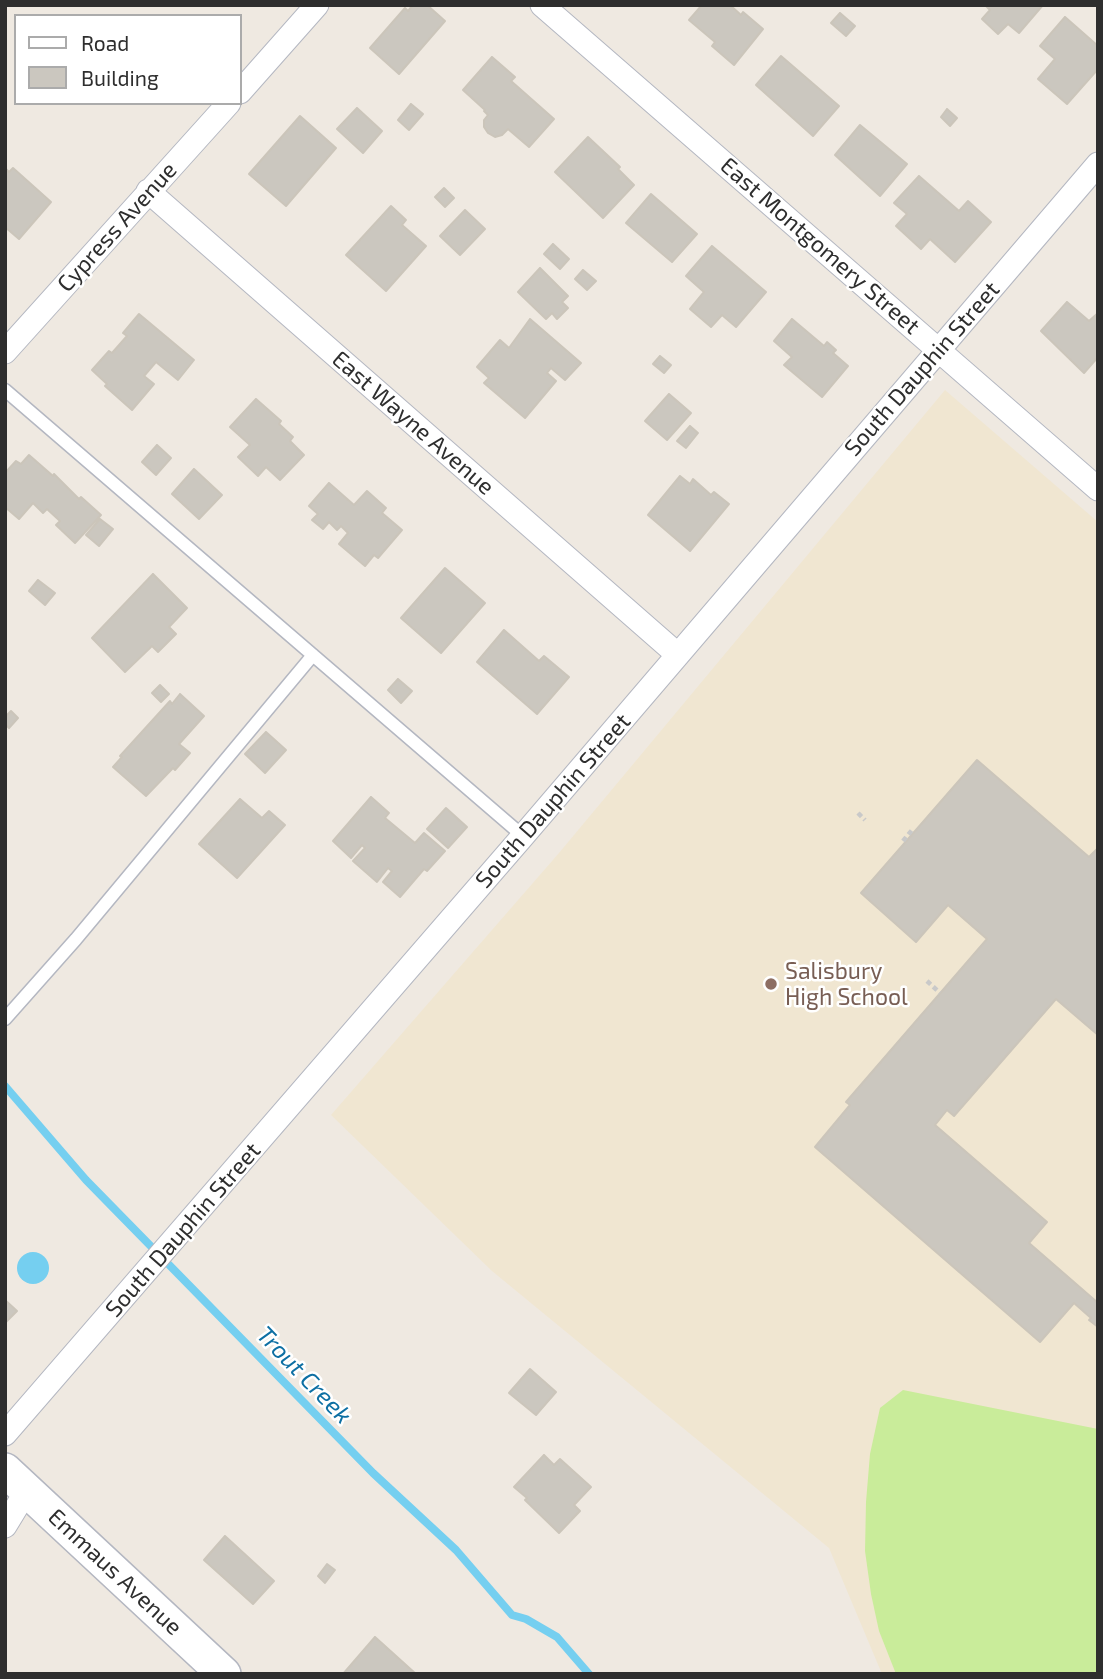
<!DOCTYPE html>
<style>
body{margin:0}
#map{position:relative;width:1103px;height:1679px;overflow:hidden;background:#efe9e1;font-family:"Exo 2",sans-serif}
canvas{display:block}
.frame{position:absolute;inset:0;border:7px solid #2e2e2e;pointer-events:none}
.legend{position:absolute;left:14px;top:14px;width:228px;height:91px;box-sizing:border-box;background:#fff;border:2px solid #ababab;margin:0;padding:9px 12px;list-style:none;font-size:21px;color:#2e2e2e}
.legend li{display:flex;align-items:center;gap:14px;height:35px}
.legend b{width:35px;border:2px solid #ababab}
</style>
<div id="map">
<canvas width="1103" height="1679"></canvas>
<div class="frame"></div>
<ul class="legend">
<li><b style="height:9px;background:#fff"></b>Road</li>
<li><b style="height:19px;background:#cbc7bf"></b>Building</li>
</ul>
</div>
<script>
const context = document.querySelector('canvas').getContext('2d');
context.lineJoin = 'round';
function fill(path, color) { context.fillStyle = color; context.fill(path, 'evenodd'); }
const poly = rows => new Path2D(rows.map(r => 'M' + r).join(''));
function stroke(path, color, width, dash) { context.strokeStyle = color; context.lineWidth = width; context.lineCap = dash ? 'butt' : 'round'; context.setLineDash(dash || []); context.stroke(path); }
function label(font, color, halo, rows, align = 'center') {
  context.font = font + ' "Exo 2",sans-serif'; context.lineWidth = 5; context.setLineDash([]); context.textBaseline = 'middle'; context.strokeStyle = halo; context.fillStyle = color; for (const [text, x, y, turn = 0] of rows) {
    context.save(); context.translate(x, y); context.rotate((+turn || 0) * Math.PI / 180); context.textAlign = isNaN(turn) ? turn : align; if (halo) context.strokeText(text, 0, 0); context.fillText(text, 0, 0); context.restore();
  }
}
fill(poly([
 [945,390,1098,522,1098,1674,882,1674,829,1548,492,1271,331,1115,559,853]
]), '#f0e6d1');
fill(poly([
 [903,1390,1098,1429,1098,1674,896,1674,879,1631,871,1594,865,1551,866,1502,870,1454,880,1408]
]), '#c9ec9a');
fill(poly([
 '17 1268a16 16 0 1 1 32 0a16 16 0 1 1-32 0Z'
]), '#75cff0');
stroke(poly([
 [5,1086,86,1180,373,1473,456,1550,512,1615,526,1619,557,1637,589,1674]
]), '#75cff0', 8);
const building = poly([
 [413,5,427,5,445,21,399,74,370,48,405,8,408,11,413,5],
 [702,5,730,5,741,15,743,12,763,29,734,65,712,46,715,42,689,20,702,5],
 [985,5,1043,5,1019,33,1008,24,998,34,982,19,990,10,985,5],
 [840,13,855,26,846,36,831,23,840,13],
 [1065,17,1098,46,1098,69,1067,104,1038,79,1055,59,1040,46,1065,17],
 [781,56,839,106,813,136,756,85,781,56],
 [492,57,515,77,511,81,554,119,529,147,508,129,502,135,495,137,488,133,484,127,484,120,488,115,484,111,485,110,463,90,492,57],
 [411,104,423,114,409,130,398,120,411,104],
 [357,108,382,131,363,153,337,129,357,108],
 [947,109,957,118,950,126,941,117,947,109],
 [300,116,336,148,286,206,249,174,300,116],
 [860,125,907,164,880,196,835,155,860,125],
 [588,137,620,167,618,169,634,185,603,218,555,172,588,137],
 [5,168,9,172,13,168,51,202,19,239,5,227,5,168],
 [919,176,959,211,968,201,991,222,955,262,930,239,921,249,896,226,907,214,894,203,919,176],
 [444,188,454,198,445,207,435,197,444,188],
 [651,194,697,234,672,262,626,223,651,194],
 [391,206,406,220,402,225,426,246,386,291,346,255,391,206],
 [465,210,485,229,460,255,440,236,465,210],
 [553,244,569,259,560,269,544,254,553,244],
 [712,246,766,292,736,327,722,315,711,327,690,309,704,292,686,276,712,246],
 [540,268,568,296,562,302,568,308,557,319,552,313,546,319,518,292,540,268],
 [583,270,596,281,587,290,575,279,583,270],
 [1067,302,1089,321,1098,313,1098,357,1084,373,1041,331,1067,302],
 [139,314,194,360,178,380,156,362,144,376,154,384,132,410,105,386,107,384,92,370,109,351,112,353,127,336,123,333,139,314],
 [530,319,581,363,565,380,551,368,547,373,556,381,525,418,484,383,489,378,477,367,500,340,509,348,530,319],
 [792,319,824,346,827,342,836,350,833,353,848,366,822,397,784,365,792,357,774,341,792,319],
 [660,356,671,365,664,373,653,364,660,356],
 [669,394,691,413,667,440,645,421,669,394],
 [256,399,281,421,279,424,293,437,290,441,304,455,280,480,266,467,258,476,238,457,250,445,230,427,256,399],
 [690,426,698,433,686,448,677,441,690,426],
 [157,445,171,458,156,475,142,462,157,445],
 [29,455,53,476,54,474,79,499,81,497,101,515,75,543,56,525,60,521,47,509,43,513,33,503,19,519,5,507,5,473,16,461,21,464,29,455],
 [194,469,222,495,199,519,172,494,194,469],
 [680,476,690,484,693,479,711,495,714,492,729,504,690,551,648,515,680,476],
 [329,483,354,505,367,491,386,508,382,513,402,530,378,558,374,555,365,566,339,544,348,533,341,526,337,530,329,522,323,529,312,520,318,514,309,506,329,483],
 [100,519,113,529,99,546,86,535,100,519],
 [445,568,485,603,441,653,401,618,445,568],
 [153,574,187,608,169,627,176,634,158,652,152,646,125,672,92,638,153,574],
 [38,580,55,593,45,605,29,591,38,580],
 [504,630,539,661,544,656,569,677,537,714,477,662,504,630],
 [398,679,412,691,401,703,388,690,398,679],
 [160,685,169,694,161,702,152,693,160,685],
 [180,694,204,716,179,744,190,753,175,770,173,768,146,796,113,767,122,757,120,756,170,701,172,704,180,694],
 [11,711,18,718,9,728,5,724,5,717,11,711],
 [266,732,286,750,265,773,245,754,266,732],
 [977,760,1089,857,1098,848,1098,1035,1056,999,954,1116,947,1110,935,1125,1047,1222,1029,1243,1098,1303,1098,1327,1089,1320,1091,1318,1074,1303,1040,1342,815,1147,850,1105,846,1102,987,939,948,905,916,942,861,893,977,760],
 [371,797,389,813,385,818,415,843,424,833,445,851,427,871,424,869,400,897,383,882,392,871,388,868,377,882,353,861,365,848,362,845,351,858,333,841,371,797],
 [240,799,262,818,269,811,285,825,237,878,199,844,240,799],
 [446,808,467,827,448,848,427,829,446,808],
 [5,1300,17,1311,5,1323,5,1300],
 [530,1369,556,1392,536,1415,509,1393,530,1369],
 [544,1455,554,1465,560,1459,591,1487,574,1505,580,1511,559,1533,525,1500,527,1498,514,1487,544,1455],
 [225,1536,274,1581,253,1604,204,1560,225,1536],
 [327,1564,335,1570,325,1583,318,1576,327,1564],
 [375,1637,416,1674,343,1674,375,1637]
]);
fill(building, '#cbc7bf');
stroke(building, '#cbc5ba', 2);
const lane = poly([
 [5,390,523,836],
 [5,1019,76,939,313,655]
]);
const street = poly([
 [542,5,1098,489],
 [240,92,317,5],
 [148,191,678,655],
 [5,352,229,103],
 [5,1434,523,836,1098,164],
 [5,1526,27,1490]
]);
const secondary = poly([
 [5,1470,224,1674]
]);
stroke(lane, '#b4b7c1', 15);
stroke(street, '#b4b7c1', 25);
stroke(secondary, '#b4b7c1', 36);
stroke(poly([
 [858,813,865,820],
 [903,841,912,830],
 [927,981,940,993]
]), '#c9c9c9', 4.5, [5, 3.5]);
stroke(lane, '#fff', 12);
stroke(street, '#fff', 23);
stroke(secondary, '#fff', 33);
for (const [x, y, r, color] of [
 [771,984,7,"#8d6e63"]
]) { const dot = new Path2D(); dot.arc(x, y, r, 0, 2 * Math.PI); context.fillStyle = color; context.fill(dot); stroke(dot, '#fff', 2.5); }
label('23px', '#2e2e2e', '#fff', [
 ["Cypress Avenue",117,227,-48],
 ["East Montgomery Street",820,246,41],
 ["South Dauphin Street",922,369,-49],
 ["East Wayne Avenue",413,423,41],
 ["South Dauphin Street",553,801,-49],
 ["South Dauphin Street",183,1230,-49],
 ["Emmaus Avenue",115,1572,43]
]);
label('23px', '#785e54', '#fff', [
 ["Salisbury",785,971],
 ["High School",785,997]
], 'left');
label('italic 24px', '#0d6fa3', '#fff', [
 ["Trout Creek",304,1375,46]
]);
</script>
